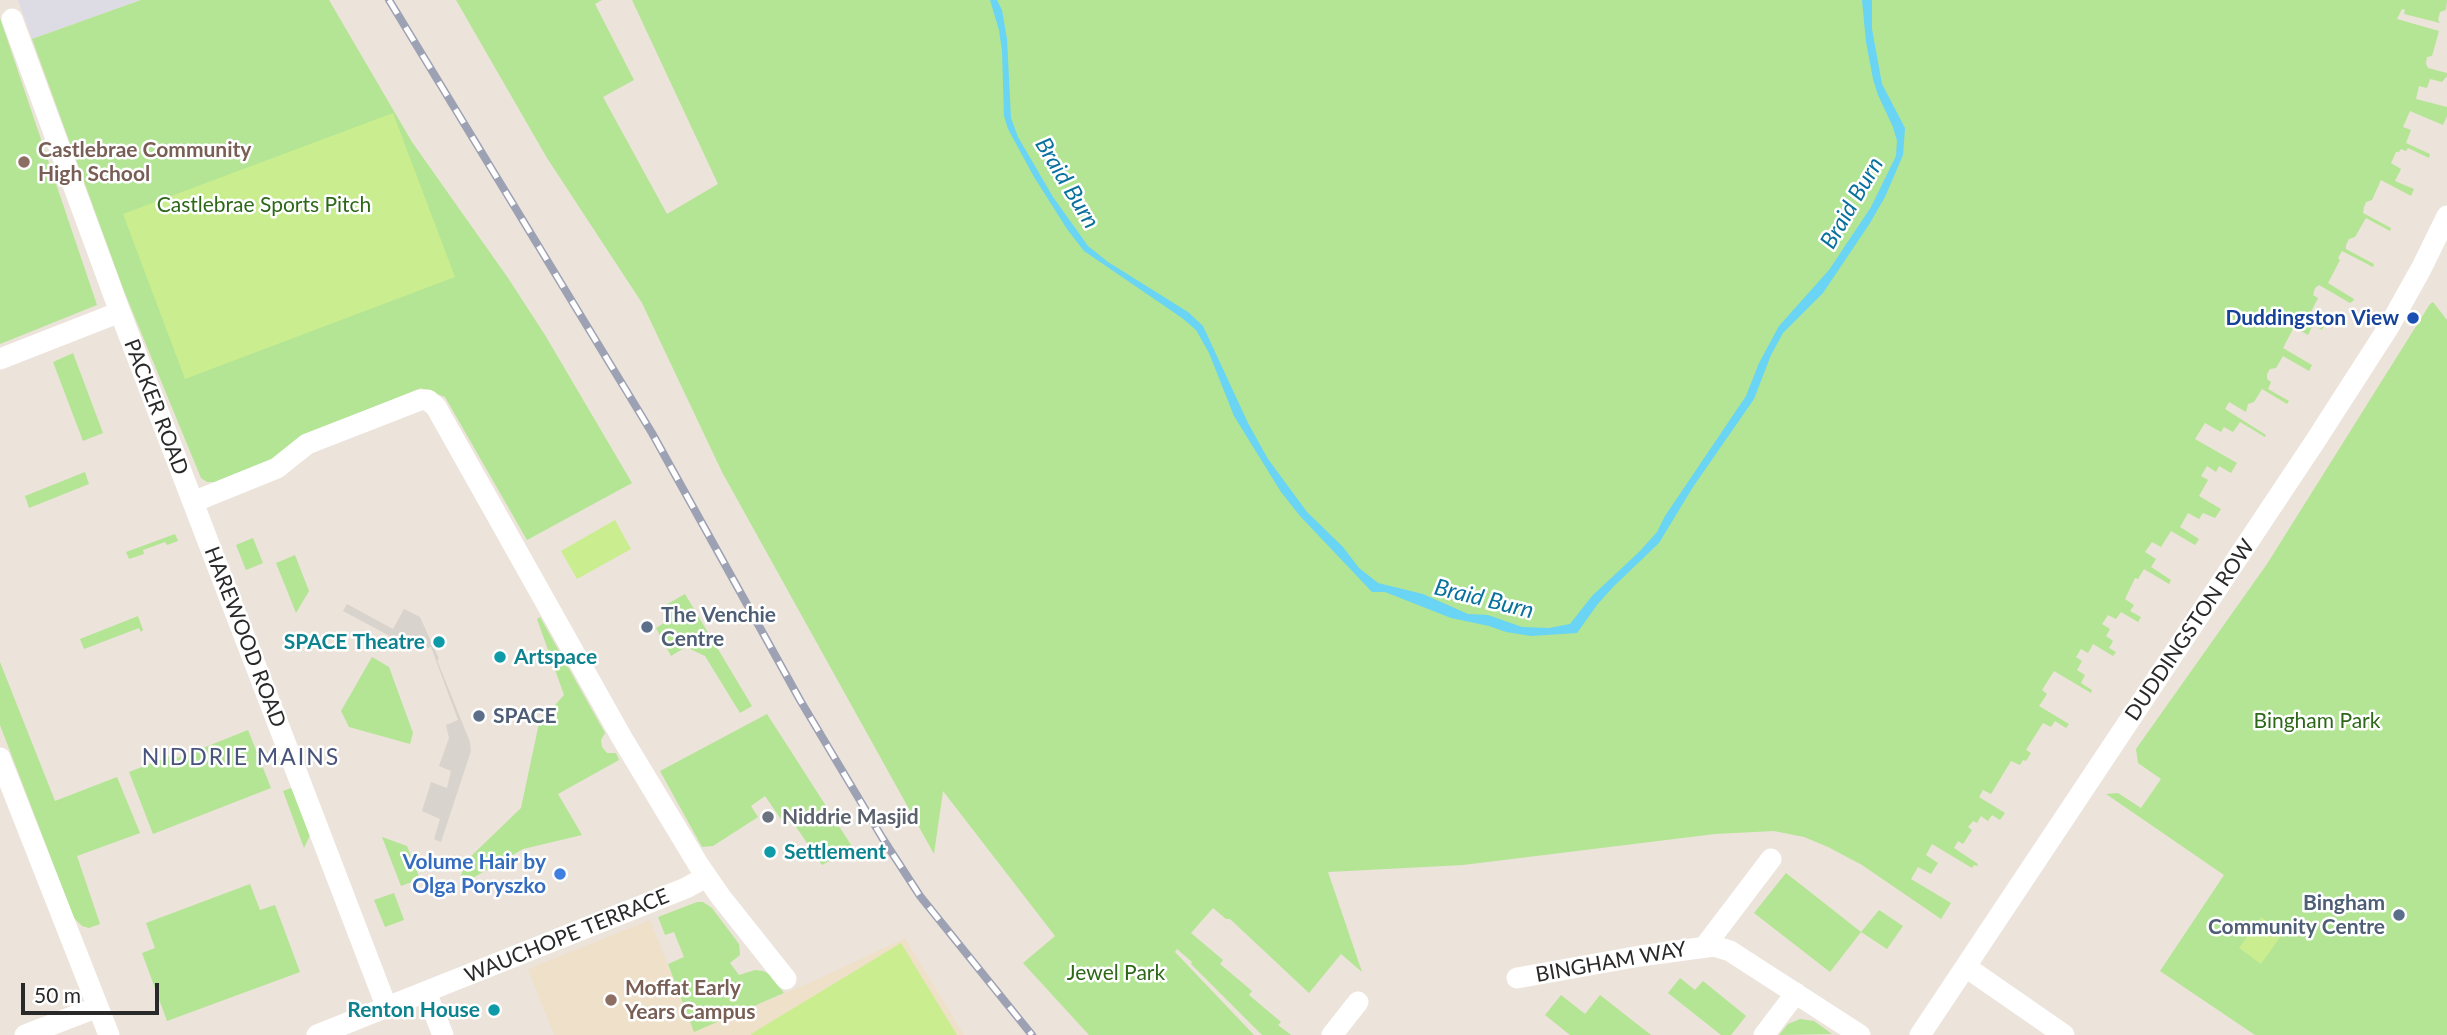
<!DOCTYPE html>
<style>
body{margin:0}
#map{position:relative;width:2447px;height:1035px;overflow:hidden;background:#ece3da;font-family:Lato,sans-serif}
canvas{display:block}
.scale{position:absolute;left:21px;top:983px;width:138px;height:32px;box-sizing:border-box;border:4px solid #292929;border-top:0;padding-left:9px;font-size:21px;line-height:24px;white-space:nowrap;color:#292929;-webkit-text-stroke:5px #fff;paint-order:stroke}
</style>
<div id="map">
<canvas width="2447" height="1035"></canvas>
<div class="scale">50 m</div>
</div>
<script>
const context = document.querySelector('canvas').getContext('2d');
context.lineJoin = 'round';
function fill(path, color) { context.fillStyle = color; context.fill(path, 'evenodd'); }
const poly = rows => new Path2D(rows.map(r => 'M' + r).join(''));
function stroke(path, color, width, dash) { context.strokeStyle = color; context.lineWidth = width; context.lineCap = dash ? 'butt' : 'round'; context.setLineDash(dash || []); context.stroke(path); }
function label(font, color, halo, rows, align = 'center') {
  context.font = font + ' Lato,sans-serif'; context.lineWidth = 5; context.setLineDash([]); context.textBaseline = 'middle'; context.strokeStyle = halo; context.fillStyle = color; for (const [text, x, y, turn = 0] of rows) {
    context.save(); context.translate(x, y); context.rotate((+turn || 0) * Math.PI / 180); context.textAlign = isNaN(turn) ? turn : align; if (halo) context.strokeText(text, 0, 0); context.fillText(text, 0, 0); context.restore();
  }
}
fill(poly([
 [18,0,141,0,32,39]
]), '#dddbe4');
fill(poly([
 [650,920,694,1031,805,985,905,938,964,1035,554,1035,528,969]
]), '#efe0c9');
fill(poly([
 [141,0,329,0,412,142,508,278,545,335,632,483,527,540,445,397,421,388,298,438,279,457,215,482,207,482,201,478,124,291,32,39],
 [456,0,602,0,595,4,634,80,603,97,667,214,718,184,632,0,2447,0,2446,10,2440,12,2438,20,2440,23,2404,14,2405,10,2402,9,2397,19,2439,31,2432,56,2427,57,2426,64,2428,68,2447,73,2447,76,2442,82,2430,79,2427,88,2419,86,2416,99,2447,107,2447,116,2443,125,2410,111,2403,127,2411,130,2406,143,2430,154,2429,158,2408,148,2406,151,2401,149,2399,152,2396,152,2391,163,2401,169,2395,181,2414,189,2411,196,2381,180,2372,200,2366,202,2364,207,2363,213,2391,228,2390,231,2366,218,2355,237,2349,239,2346,245,2346,249,2374,264,2373,267,2342,251,2338,258,2340,260,2328,283,2354,299,2353,301,2350,303,2319,285,2315,288,2313,295,2318,298,2310,314,2326,323,2322,330,2313,325,2308,335,2294,327,2283,348,2312,365,2309,371,2283,356,2276,368,2270,369,2267,374,2267,379,2271,382,2268,389,2289,401,2287,404,2262,389,2254,402,2248,404,2246,412,2229,402,2225,409,2266,435,2265,437,2240,422,2233,432,2224,427,2221,432,2205,423,2195,439,2237,463,2231,473,2219,466,2216,472,2207,466,2201,476,2208,480,2199,496,2221,509,2215,518,2203,513,2199,519,2188,513,2180,527,2199,539,2195,545,2171,531,2161,547,2152,542,2145,552,2156,559,2151,567,2171,580,2169,584,2144,569,2138,579,2135,578,2125,599,2134,605,2130,611,2141,617,2138,622,2121,612,2116,619,2108,615,2102,624,2110,629,2106,636,2113,641,2109,648,2116,652,2113,656,2093,644,2088,653,2081,649,2076,657,2082,661,2077,670,2085,675,2081,683,2092,690,2091,693,2054,671,2042,690,2047,694,2039,706,2069,724,2066,728,2055,721,2051,727,2043,723,2026,750,2031,753,2026,761,2023,760,2020,765,2011,761,1991,794,1983,790,1979,797,2005,813,2000,820,1992,815,1988,821,1981,816,1977,823,1973,821,1968,827,1972,830,1963,844,1958,841,1954,848,1978,864,1977,866,1974,865,1972,868,1932,844,1926,855,1938,863,1931,874,1918,867,1911,879,1951,903,1941,919,1862,865,1828,847,1804,837,1774,831,1715,834,1463,865,1328,872,1362,972,1341,954,1309,993,1230,919,1226,919,1213,908,1191,933,1223,960,1220,964,1252,991,1249,995,1281,1022,1278,1025,1291,1035,1262,1035,1191,964,1192,962,1177,949,1175,952,1254,1035,1089,1035,1023,963,1055,936,943,791,934,854,722,472,642,303,547,158],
 [0,18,97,305,0,344],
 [2433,302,2447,320,2447,1035,2255,1035,2160,971,2224,875,2106,794,2118,793,2141,808,2161,779,2138,763,2136,749,2267,564,2430,304],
 [73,353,103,433,83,441,53,362],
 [85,472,89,484,29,508,25,496],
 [175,534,178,541,167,545,165,542,143,550,144,554,129,559,126,552],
 [253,538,263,563,246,570,236,545],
 [295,555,309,591,296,613,276,563],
 [685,594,752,706,740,713,705,656,686,647,671,656,656,628,669,620,662,607],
 [138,616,143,630,141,632,139,628,84,649,80,639],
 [540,617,605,733,601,740,602,747,607,753,616,753,619,760,558,794,582,835,523,849,464,883,461,876,465,862,521,808,539,723,564,695,537,619],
 [372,657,389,667,413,733,410,744,349,727,341,711],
 [0,662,55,801,117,777,140,833,77,856,100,924,89,928,82,926,74,918,0,725],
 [767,714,853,848,822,865,792,821,785,825,765,796,751,806,758,817,713,846,702,847,660,771],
 [248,730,271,788,153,834,129,772,175,754,178,758],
 [294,787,311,833,304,848,283,791],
 [382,837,407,846,420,879,401,886],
 [1786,873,1861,932,1879,910,1903,926,1887,949,1861,932,1830,972,1754,913],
 [250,884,260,910,275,905,300,972,167,1021,142,953,155,948,146,923],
 [394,893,404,920,385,927,374,900],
 [697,902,703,902,712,908,739,944,740,955,730,963,739,975,755,970,763,971,769,974,784,993,694,1032,668,964,684,957,674,932,665,935,658,917],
 [1680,978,1695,990,1703,981,1746,1016,1731,1035,1721,1035,1668,993],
 [1561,995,1585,1014,1600,995,1651,1035,1570,1035,1545,1015],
 [1800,1019,1814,1021,1832,1034,1779,1035,1788,1024]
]), '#b3e594');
fill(poly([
 [393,113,455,277,185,379,123,214],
 [615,520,631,549,577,579,561,551],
 [2261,917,2283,933,2261,964,2239,948],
 [901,943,957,1035,752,1035,751,1034]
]), '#caed8f');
fill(poly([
 [347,604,393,629,404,609,420,617,439,659,437,660,470,742,471,751,441,842,434,839,440,819,422,811,431,782,447,788,451,771,439,766,449,738,446,725,458,720,431,647,418,651,343,611]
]), '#d8d3cd');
fill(poly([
 [990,0,997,0,1002,10,1007,39,1011,118,1018,137,1053,197,1088,246,1108,262,1188,312,1203,326,1248,423,1268,459,1307,512,1343,547,1359,568,1378,583,1423,594,1468,614,1488,615,1522,627,1549,628,1570,624,1592,596,1640,551,1657,532,1665,516,1746,396,1759,363,1779,326,1829,270,1871,207,1896,156,1897,141,1893,127,1878,95,1873,79,1866,42,1862,0,1872,0,1872,29,1882,84,1905,128,1903,155,1885,197,1870,223,1823,293,1783,333,1771,355,1754,399,1693,487,1659,543,1613,587,1597,605,1577,633,1531,636,1506,632,1489,626,1451,618,1385,592,1372,592,1300,516,1281,492,1234,416,1209,353,1196,330,1182,318,1084,251,1067,229,1034,177,1008,129,1004,116,1002,51,999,30]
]), '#69d4f3');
stroke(poly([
 [12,19,120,312,387,1008],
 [0,359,120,312],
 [193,502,277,468,307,444,420,400,428,400,436,407,622,738,698,864,720,896,786,979],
 [0,758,109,1035],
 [1705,946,1771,859],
 [1966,967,2064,1035],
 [1517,978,1640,956,1714,946,1730,951,1860,1035],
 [426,992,443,1035],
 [25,1035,98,1007],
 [317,1035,686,888,706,877],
 [1332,1035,1358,1002],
 [1764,1035,1796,993],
 [1920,1035,2316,440,2388,328,2421,269,2447,216]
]), '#fff', 21);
const rail = poly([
 [389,0,652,433,800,700,883,839,920,896,1032,1035]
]);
stroke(rail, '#9da1b4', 8);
stroke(rail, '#fff', 5, [16]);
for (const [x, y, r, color] of [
 [24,162,7,"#8d6e63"],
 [2413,318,7,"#1a4fb4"],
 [647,627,7,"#5c6f8a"],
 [439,642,7,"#0f9aa8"],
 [500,657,7,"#0f9aa8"],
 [479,716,7,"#5c6f8a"],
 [768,817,7,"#6b7280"],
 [770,852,7,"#0f9aa8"],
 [560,874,7,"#3f7fe0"],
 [2399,915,7,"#5c6f8a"],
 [611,1000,7,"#8d6e63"],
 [494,1010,7,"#0f9aa8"]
]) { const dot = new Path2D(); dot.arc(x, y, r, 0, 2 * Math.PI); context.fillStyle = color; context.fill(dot); stroke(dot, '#fff', 2.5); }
label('bold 21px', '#785e54', '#fff', [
 ["Castlebrae Community",38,150],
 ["High School",38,174],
 ["Moffat Early",625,988],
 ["Years Campus",625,1012]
], 'left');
label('21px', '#2c6817', '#fff', [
 ["Castlebrae Sports Pitch",264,205],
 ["Bingham Park",2317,721],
 ["Jewel Park",1116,973]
]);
label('bold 21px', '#164399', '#fff', [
 ["Duddingston View",2399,318]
], 'right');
label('21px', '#292929', '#fff', [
 ["PACKER ROAD",156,407,69],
 ["DUDDINGSTON ROW",2190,630,-56],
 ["HAREWOOD ROAD",245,637,69],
 ["WAUCHOPE TERRACE",567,936,-22],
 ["BINGHAM WAY",1611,962,-10]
]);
label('bold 21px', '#4e5e75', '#fff', [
 ["The Venchie",661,615],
 ["Centre",661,639],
 ["SPACE",493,716],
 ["Bingham",2385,903,"right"],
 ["Community Centre",2385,927,"right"]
], 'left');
label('bold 21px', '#0d838f', '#fff', [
 ["SPACE Theatre",425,642],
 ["Artspace",514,657,"left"],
 ["Settlement",784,852,"left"],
 ["Renton House",480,1010]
], 'right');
label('bold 21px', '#5b616d', '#fff', [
 ["Niddrie Masjid",782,817]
], 'left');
label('bold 21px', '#366cbe', '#fff', [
 ["Volume Hair by",546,862],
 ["Olga Poryszko",546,886]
], 'right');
label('italic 23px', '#08719e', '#fff', [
 ["Braid Burn",1067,183,59],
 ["Braid Burn",1852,203,-60],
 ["Braid Burn",1484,599,14]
]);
context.letterSpacing = '2px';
label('23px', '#48547b', '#fff', [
 ["NIDDRIE MAINS",241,758]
]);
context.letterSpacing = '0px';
</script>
